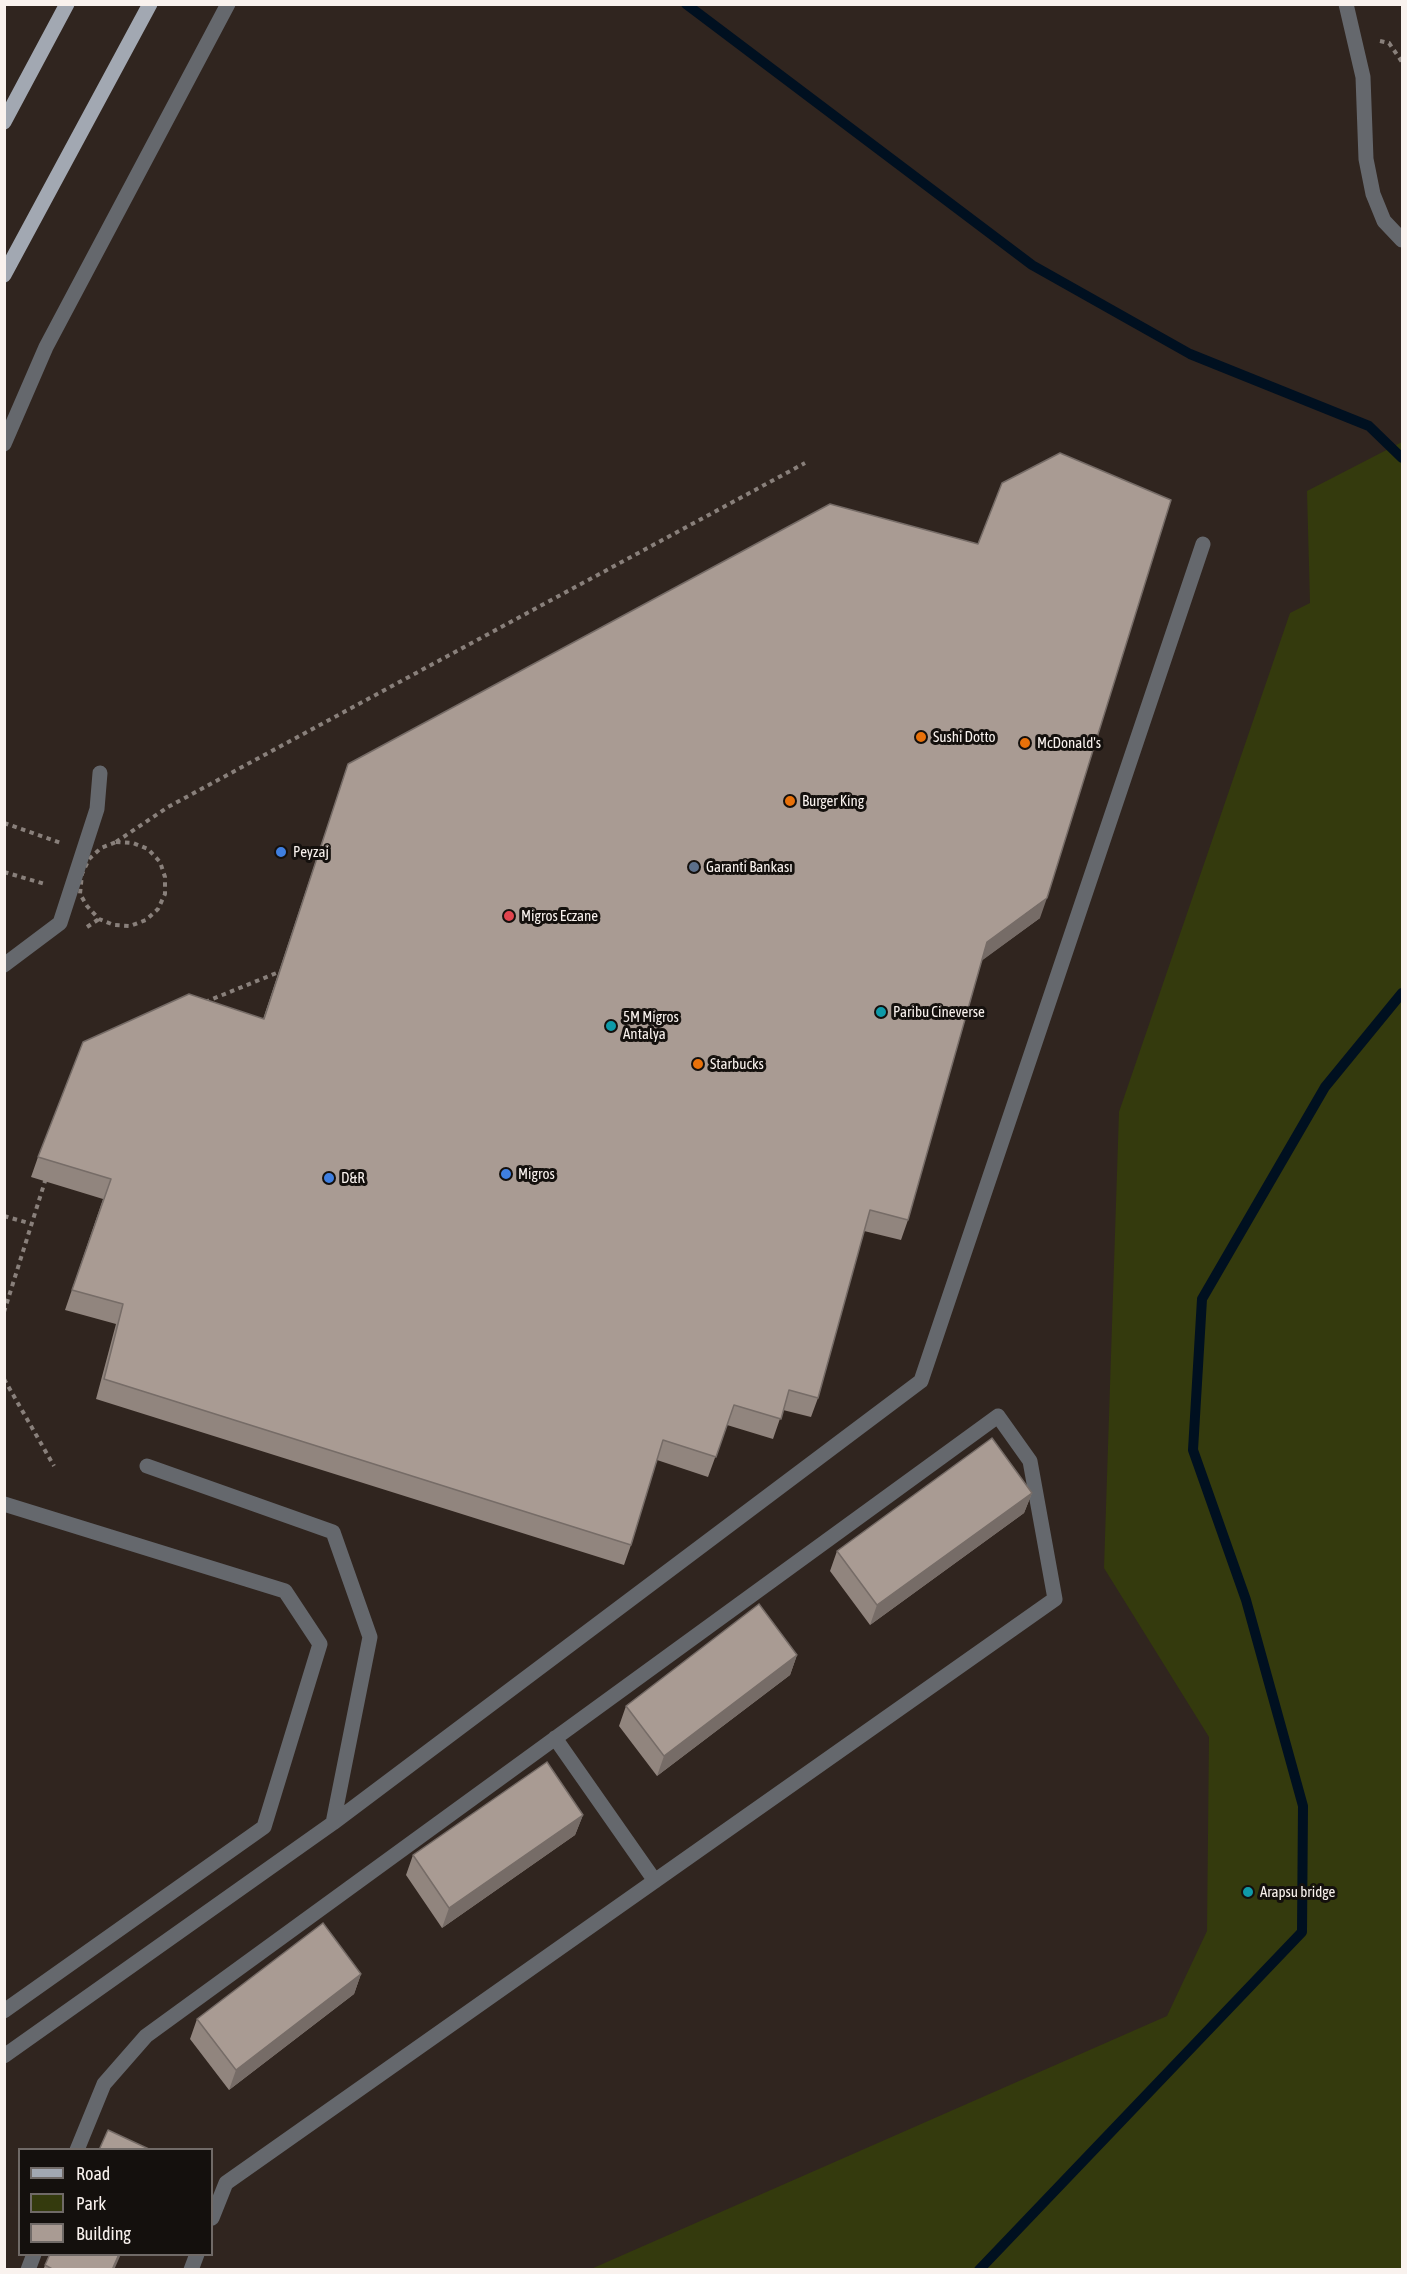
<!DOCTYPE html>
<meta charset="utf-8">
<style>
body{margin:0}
#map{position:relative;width:1407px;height:2274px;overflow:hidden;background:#30251f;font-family:"Asap Condensed",sans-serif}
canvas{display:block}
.frame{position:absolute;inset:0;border:6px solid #f9f2ee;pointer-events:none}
.legend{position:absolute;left:18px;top:2148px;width:195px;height:108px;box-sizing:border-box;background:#14100d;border:2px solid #706a67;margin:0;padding:8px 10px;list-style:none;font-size:18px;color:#f9f2ee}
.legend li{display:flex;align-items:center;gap:12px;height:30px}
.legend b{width:30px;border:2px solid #706a67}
</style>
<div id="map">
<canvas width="1407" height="2274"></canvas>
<div class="frame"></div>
<ul class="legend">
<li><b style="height:8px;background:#a2a8b2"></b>Road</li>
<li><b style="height:16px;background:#343a0d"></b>Park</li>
<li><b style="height:16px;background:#a99b93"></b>Building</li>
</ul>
</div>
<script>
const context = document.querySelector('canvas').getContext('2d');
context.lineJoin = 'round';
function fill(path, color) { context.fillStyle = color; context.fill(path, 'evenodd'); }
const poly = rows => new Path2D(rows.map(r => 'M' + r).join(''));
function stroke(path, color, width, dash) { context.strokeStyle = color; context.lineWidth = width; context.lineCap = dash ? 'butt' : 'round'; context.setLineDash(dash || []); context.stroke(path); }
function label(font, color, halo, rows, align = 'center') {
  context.font = font + ' "Asap Condensed",sans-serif'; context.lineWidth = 6; context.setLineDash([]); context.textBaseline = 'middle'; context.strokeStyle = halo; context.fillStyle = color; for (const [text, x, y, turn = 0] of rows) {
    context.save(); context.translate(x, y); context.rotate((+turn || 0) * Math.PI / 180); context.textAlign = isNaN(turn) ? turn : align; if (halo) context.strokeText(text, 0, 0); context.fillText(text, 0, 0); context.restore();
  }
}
fill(poly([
 [1402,442,1402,2269,591,2269,1167,2016,1207,1931,1209,1737,1104,1568,1119,1112,1290,613,1310,603,1307,491]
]), '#343a0d');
stroke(poly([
 [686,4,1032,265,1190,354,1369,426,1402,458],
 [979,2270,1302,1932,1303,1806,1246,1600,1193,1450,1202,1299,1325,1087,1402,993]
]), '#001020', 10);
stroke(poly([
 [1380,41,1389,43,1402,62],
 [4,823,61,843],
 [116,842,168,807,805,463],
 [116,842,133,843,148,849,160,862,165,877,165,894,158,909,146,920,130,926,114,925,99,919,87,906,80,894,82,874,89,859,101,848,116,842],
 [4,872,45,884],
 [87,927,99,919],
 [205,1002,279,972],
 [4,1216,32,1224],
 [4,1312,46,1178],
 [4,1379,54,1466]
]), '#89807b', 4, [4.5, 4.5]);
stroke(poly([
 [1346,4,1363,77,1366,159,1373,194,1384,221,1402,240],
 [4,444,46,347,228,4],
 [4,965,60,923,97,809,100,773],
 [147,1466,333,1532,370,1637,333,1823],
 [4,1504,285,1591,320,1644,264,1827,4,2011],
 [555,1738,655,1881],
 [4,2056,333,1823,921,1381,1203,544],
 [77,2150,104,2084,146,2036,998,1416,1030,1461,1055,1599,226,2183,212,2218],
 [28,2270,34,2254],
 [191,2270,197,2254]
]), '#65686d', 15);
stroke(poly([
 [4,122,67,4],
 [4,275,150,4]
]), '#a2a8b2', 15);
fill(poly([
 [348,764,1040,918,982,960,908,1220,901,1240,864,1231,818,1398,811,1417,783,1410,773,1439,727,1425,708,1477,657,1460,631,1545,624,1565,96,1399,116,1324,65,1310,103,1199,31,1177,38,1157,263,1019],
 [1032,1493,1024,1513,870,1625,830,1571,837,1551],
 [797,1655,790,1675,657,1776,619,1726,626,1706],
 [583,1815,575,1835,442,1928,406,1875,413,1855],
 [361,1974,354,1994,229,2090,190,2039,197,2019],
 [50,2254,114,2270,43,2270]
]), '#91857e');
fill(poly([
 [1047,898,1040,918,980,962,987,942],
 [1032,1493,1024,1513,870,1625,877,1605],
 [797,1655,790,1675,657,1776,664,1756],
 [583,1815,575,1835,442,1928,449,1908],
 [361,1974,354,1994,229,2090,236,2070],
 [119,2254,121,2254,114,2270,112,2270]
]), '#766c67');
const building = poly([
 [1060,453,1171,500,1047,898,987,942,908,1220,870,1210,818,1398,789,1390,781,1419,734,1405,716,1457,663,1440,631,1545,104,1379,123,1304,72,1290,111,1179,38,1157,83,1042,189,994,264,1019,348,764,830,504,978,544,1002,483,1060,453],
 [992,1438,1032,1493,877,1605,837,1551,992,1438],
 [759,1604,797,1655,664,1756,626,1706,759,1604],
 [547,1762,583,1815,449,1908,413,1855,547,1762],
 [323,1923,361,1974,236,2070,197,2019,323,1923],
 [108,2130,151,2150,99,2150,108,2130],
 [50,2254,119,2254,112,2270,54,2270,45,2265,50,2254]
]);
fill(building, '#a99b93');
stroke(building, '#766c67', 1.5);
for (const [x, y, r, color] of [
 [921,737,6,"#e8710a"],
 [1025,743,6,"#e8710a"],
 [790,801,6,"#e8710a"],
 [281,852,6,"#3f7fe0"],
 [694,867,6,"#5c6f8a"],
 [509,916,6,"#e0444e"],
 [881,1012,6,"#0f9aa8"],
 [611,1026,6,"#0f9aa8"],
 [698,1064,6,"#e8710a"],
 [506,1174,6,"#3f7fe0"],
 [329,1178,6,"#3f7fe0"],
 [1248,1892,6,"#0f9aa8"]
]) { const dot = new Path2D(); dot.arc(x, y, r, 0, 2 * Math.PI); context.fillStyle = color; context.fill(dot); stroke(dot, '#14100d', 2); }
label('15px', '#f9f2ee', '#14100d', [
 ["Sushi Dotto",933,737],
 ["McDonald's",1037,743],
 ["Burger King",802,801],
 ["Peyzaj",293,852],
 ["Garanti Bankası",706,867],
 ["Migros Eczane",521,916],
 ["Paribu Cineverse",893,1012],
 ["5M Migros",623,1017],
 ["Antalya",623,1034],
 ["Starbucks",710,1064],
 ["Migros",518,1174],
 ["D&R",341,1178],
 ["Arapsu bridge",1260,1892]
], 'left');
</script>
